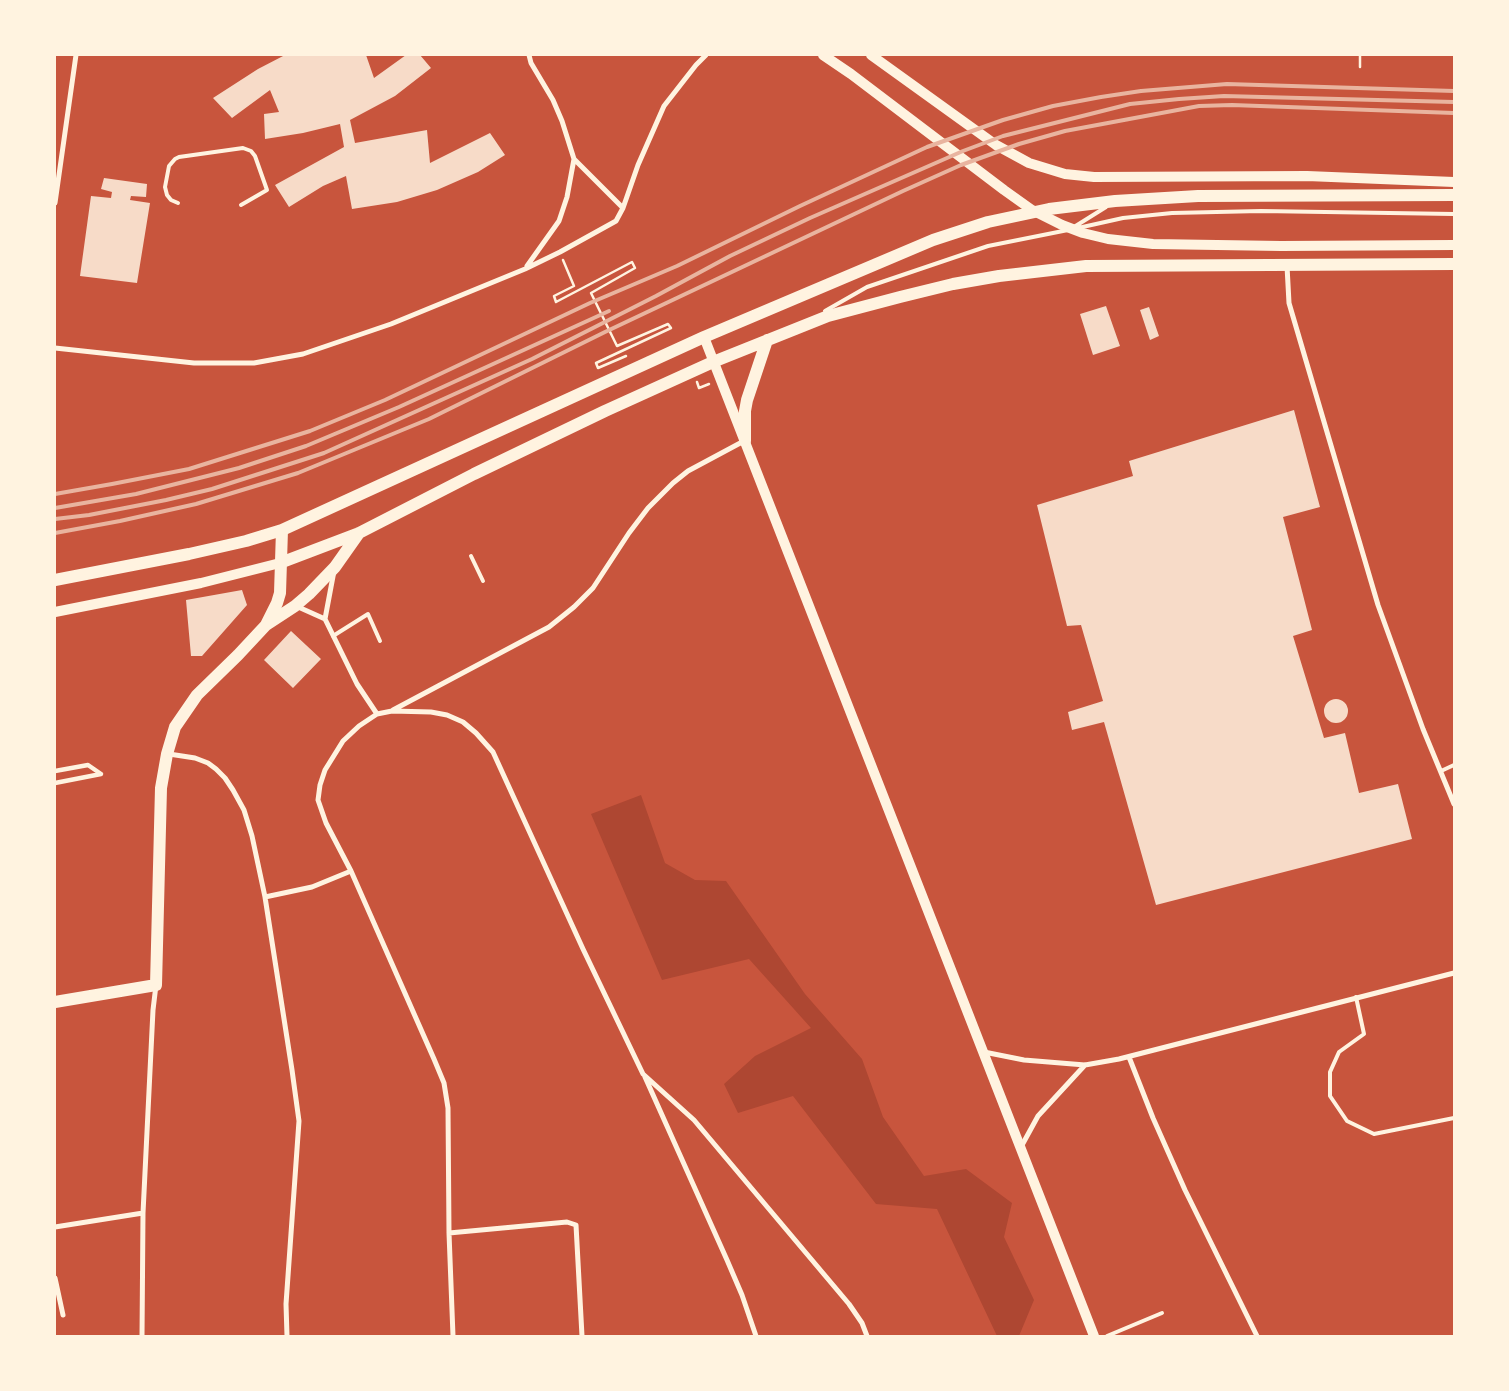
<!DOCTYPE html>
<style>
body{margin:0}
#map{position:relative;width:1509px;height:1391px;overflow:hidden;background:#c8553d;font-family:"Asap Condensed",sans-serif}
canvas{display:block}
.frame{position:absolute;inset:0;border:56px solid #fff3e0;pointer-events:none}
</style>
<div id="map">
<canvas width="1509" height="1391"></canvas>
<div class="frame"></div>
</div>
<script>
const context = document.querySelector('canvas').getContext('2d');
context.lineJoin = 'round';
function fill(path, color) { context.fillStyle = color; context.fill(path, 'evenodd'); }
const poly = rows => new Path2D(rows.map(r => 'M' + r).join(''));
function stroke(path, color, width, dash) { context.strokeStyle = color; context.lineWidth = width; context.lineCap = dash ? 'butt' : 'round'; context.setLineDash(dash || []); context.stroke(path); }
fill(poly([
 [641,795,665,863,695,880,726,881,805,994,862,1059,883,1117,924,1176,966,1169,1012,1203,1004,1237,1034,1300,1019,1336,997,1336,937,1209,876,1204,793,1096,738,1113,724,1084,755,1056,811,1028,749,959,662,980,591,814]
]), '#ae4732');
fill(poly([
 [285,55,366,55,374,78,406,55,420,55,431,68,395,96,350,120,355,143,427,130,430,163,490,133,505,155,478,172,437,190,397,202,352,209,346,176,323,186,289,207,275,185,344,147,340,124,303,133,265,139,264,114,279,112,270,90,232,118,213,98,258,69],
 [104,178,147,184,146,197,131,196,130,200,150,203,137,283,80,276,91,196,111,198,112,192,101,189],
 [1106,306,1120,346,1093,355,1080,314],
 [1149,307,1159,336,1150,340,1140,310],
 [1294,410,1320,507,1283,517,1312,630,1293,636,1324,738,1345,733,1359,793,1398,784,1412,839,1156,905,1104,722,1072,730,1068,712,1103,701,1081,625,1067,626,1037,505,1133,476,1129,461],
 [242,590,247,605,202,656,191,656,186,600],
 [291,631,321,659,293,688,264,660],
 '1324 711a12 12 0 1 1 24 0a12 12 0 1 1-24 0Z'
]), '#f7dbc8');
stroke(poly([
 [1360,67,1360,55],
 [563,260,574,286,554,296,556,302,632,262,635,268,591,293,617,346,668,324,671,328,596,363,598,368,626,356],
 [697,382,699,388,709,384]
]), '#fff3e0', 2.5);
stroke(poly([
 [178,203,171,200,167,195,165,187,169,166,175,159,179,157,243,148,251,151,255,156,267,190,241,205],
 [1074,227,1106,207],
 [1078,228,1123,218,1172,213,1261,211,1454,214],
 [825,311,867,287,988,246,1068,230],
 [471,556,483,581],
 [333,636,368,614,380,641],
 [1441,771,1454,765],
 [1356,997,1364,1034,1339,1052,1330,1072,1330,1096,1347,1121,1374,1134,1454,1118],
 [1107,1336,1162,1313]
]), '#fff3e0', 4);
stroke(poly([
 [55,771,88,765,101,774],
 [55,783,101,774]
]), '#fff3e0', 4.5);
stroke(poly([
 [574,159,623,208],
 [55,203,76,55],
 [527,266,559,221,567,197,574,159,562,121,553,100,531,63,529,55],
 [1287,266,1289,303,1378,605,1423,729,1454,804],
 [55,348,194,363,254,363,303,354,391,324,525,269,560,252,616,221,623,208,638,165,664,106,696,65,706,55],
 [334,571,325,619,357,684,377,714],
 [296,606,325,619],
 [393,710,549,627,574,607,593,588,629,533,648,508,673,483,688,471,744,441],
 [169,754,195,758,208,763,216,769,225,778,233,790,244,810,252,836,265,897,292,1070,299,1121,286,1304,287,1336],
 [265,897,312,887,351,871],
 [984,1052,1024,1060,1085,1065,1119,1059,1454,973],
 [1129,1057,1153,1118,1185,1190,1257,1336],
 [645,1077,727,1260,742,1295,756,1336],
 [1021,1147,1038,1116,1085,1065],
 [55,1227,143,1213],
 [449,1233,567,1222,576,1225,582,1336],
 [55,1278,63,1315],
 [142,1336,143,1213,153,1010,156,985],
 [453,1336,449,1233,448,1108,444,1083,434,1059,351,871,326,823,318,800,320,785,325,770,343,741,359,726,377,714,392,711,431,712,447,715,463,722,476,733,493,752,583,949,643,1074,694,1120,849,1304,862,1323,867,1336]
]), '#fff3e0', 5);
stroke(poly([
 [823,55,851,74,1004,190,1032,210,1062,225,1083,233,1108,239,1153,244,1281,246,1454,245],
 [871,55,996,145,1029,163,1065,174,1094,177,1307,176,1454,182],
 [704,337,1094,1336],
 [55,612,201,583,280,563]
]), '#fff3e0', 10);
stroke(poly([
 [745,441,745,411,747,400,767,340],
 [280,563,359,533,474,474,605,411,713,362,828,316,900,297,953,284,999,276,1086,266,1454,264],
 [55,580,189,554,246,541,282,530,704,337,933,240,988,222,1049,209,1115,201,1198,196,1454,195],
 [266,625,295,606,309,594,335,567,359,533],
 [55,1002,156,985,161,788,167,754,175,727,197,695,238,655,266,625,277,603,280,593,282,530]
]), '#fff3e0', 12);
stroke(poly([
 [55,494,112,484,189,469,310,431,385,400,590,303,677,266,800,206,927,147,1003,120,1053,106,1101,97,1141,91,1227,84,1454,91],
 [55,508,136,494,239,468,306,446,399,407,609,311],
 [55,519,89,515,166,500,212,489,324,453,532,359,656,296,730,256,810,218,963,151,1003,136,1130,104,1179,99,1224,96,1454,102],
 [55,533,120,521,196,504,298,473,429,419,605,332,903,191,961,165,1019,144,1065,131,1199,106,1232,105,1454,113]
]), '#e9b49f', 4);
</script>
